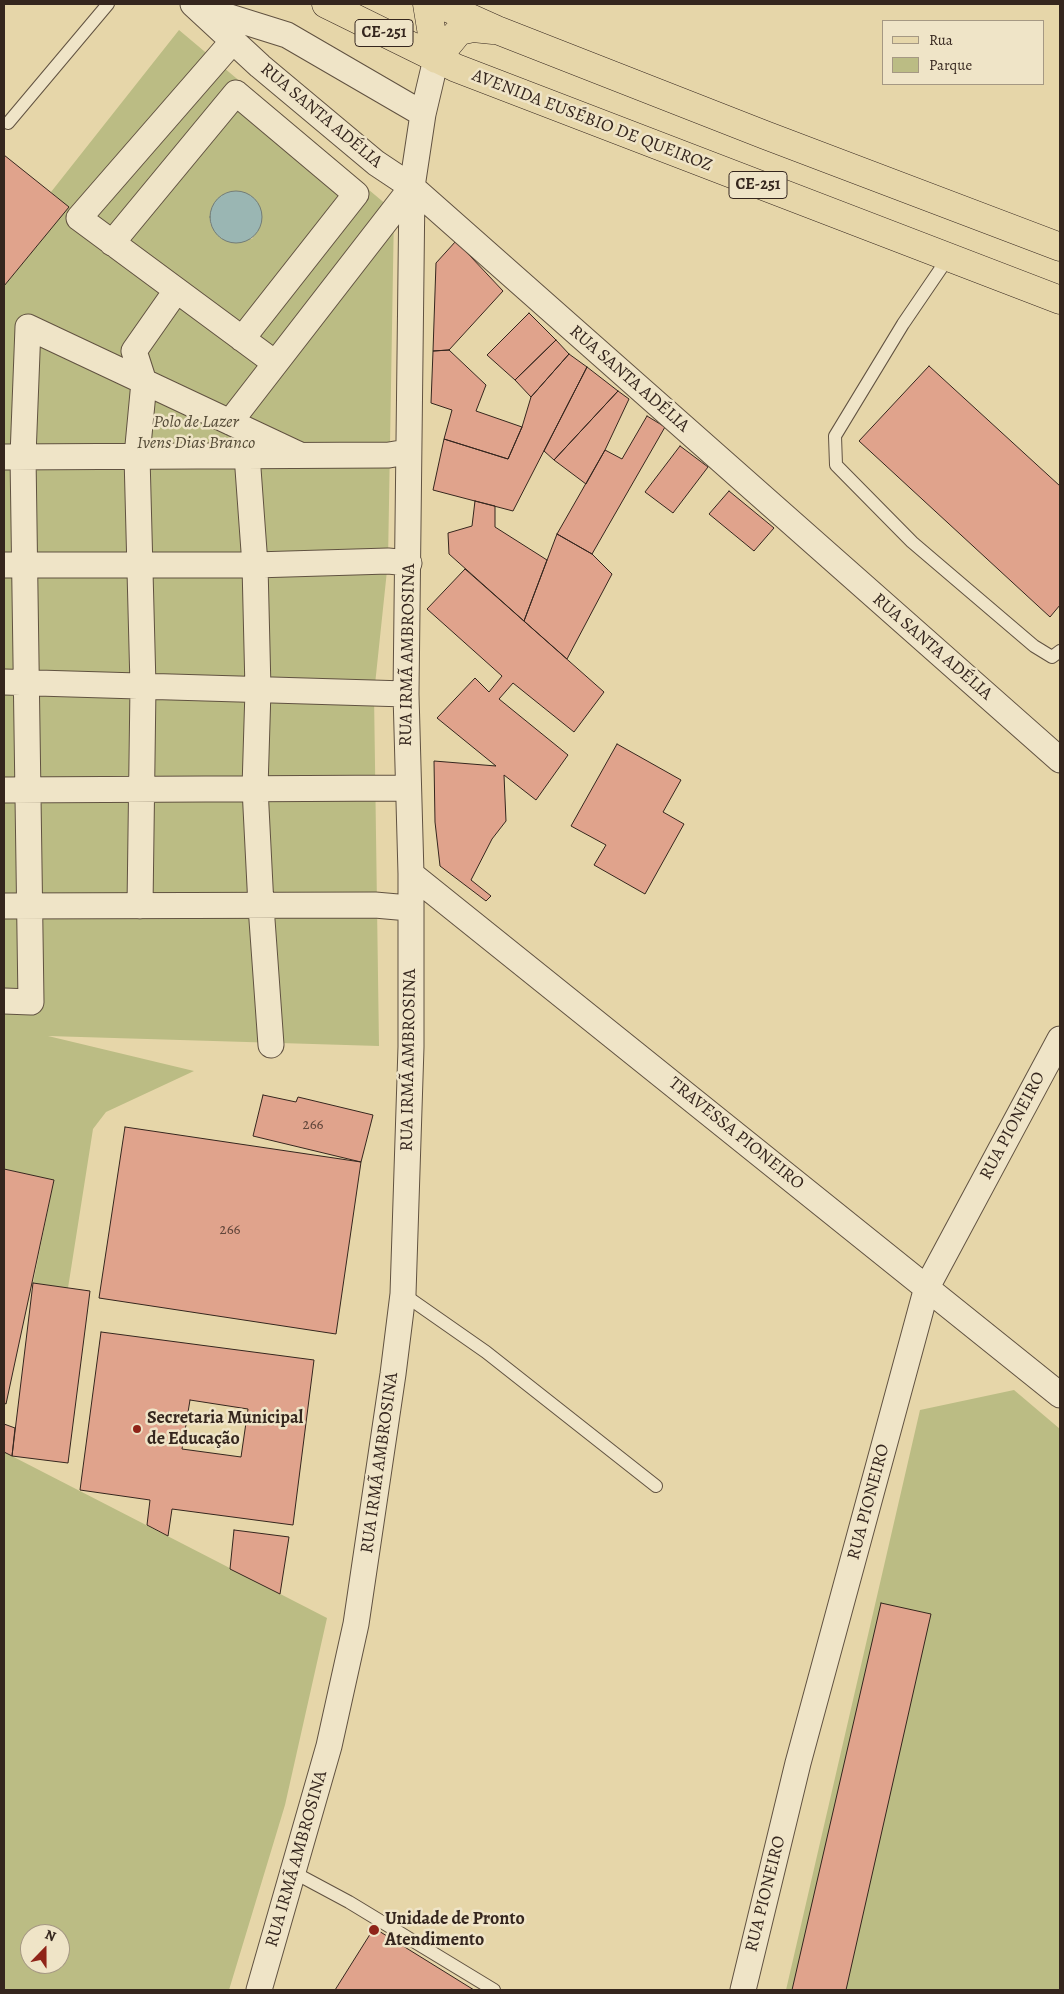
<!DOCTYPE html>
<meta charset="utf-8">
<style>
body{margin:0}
#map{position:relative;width:1064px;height:1994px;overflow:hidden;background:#e6d6a9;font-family:Alegreya,serif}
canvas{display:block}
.frame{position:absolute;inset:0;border:5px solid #35261e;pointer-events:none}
.legend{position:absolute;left:882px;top:20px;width:162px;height:65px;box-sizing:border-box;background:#efe4c7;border:1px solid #a59883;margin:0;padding:6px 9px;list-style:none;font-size:15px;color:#35261e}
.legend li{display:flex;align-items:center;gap:10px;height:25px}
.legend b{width:25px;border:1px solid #a59883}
.north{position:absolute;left:20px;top:1924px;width:50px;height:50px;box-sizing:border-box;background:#efe4c7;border:1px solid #a59883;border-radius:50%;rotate:22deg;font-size:14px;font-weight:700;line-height:20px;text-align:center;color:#35261e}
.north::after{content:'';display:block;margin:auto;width:18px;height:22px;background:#8f2418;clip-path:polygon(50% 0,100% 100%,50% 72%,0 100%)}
</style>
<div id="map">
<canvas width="1064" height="1994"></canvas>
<div class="frame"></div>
<ul class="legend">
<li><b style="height:6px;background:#e6d6a9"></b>Rua</li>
<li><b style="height:14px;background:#bbbc84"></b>Parque</li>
</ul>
<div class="north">N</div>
</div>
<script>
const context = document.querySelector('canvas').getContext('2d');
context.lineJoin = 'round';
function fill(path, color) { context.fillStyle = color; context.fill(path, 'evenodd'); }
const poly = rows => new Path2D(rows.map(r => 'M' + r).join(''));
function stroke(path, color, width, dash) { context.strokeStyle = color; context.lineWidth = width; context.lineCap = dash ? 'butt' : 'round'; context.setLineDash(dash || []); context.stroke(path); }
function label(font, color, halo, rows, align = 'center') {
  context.font = font + ' Alegreya,serif'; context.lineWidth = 5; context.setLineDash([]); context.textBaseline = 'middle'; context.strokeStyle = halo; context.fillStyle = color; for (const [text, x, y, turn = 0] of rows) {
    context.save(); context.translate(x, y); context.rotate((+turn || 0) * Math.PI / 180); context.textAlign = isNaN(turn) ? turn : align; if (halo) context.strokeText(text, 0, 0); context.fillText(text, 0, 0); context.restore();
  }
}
fill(poly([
 [179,30,394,211,388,561,374,694,379,1046,48,1036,194,1071,106,1112,93,1129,68,1288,33,1283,54,1180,4,1169,4,286,68,207,51,192],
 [234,191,243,192,261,225,252,239,220,238,210,223,225,193],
 [1014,1390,1060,1429,1060,1990,786,1990,920,1410],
 [4,1452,327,1618,285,1805,229,1990,4,1990],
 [30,1934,60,1934,60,1964,30,1964]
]), '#bbbc84');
const water = poly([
 '210 217a26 26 0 1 1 52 0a26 26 0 1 1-52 0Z'
]);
fill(water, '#9ab6b3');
stroke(water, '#727c77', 1);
const building = poly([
 [4,155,69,207,4,286,4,155],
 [456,241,503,291,449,350,433,351,436,263,456,241],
 [529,313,556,340,515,380,487,355,529,313],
 [556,340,569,354,531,397,515,380,556,340],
 [449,350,486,385,476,411,522,427,508,459,444,439,452,410,431,403,433,351,449,350],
 [569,354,587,367,513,511,433,490,444,439,508,459,522,427,531,397,569,354],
 [929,366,1060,486,1060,605,1050,617,859,441,929,366],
 [587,367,618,391,554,460,544,451,587,367],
 [618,391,629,399,605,450,586,484,554,460,618,391],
 [647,416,665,427,592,554,557,534,605,450,622,459,647,416],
 [680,446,708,467,673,513,645,492,680,446],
 [729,491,774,528,754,551,709,514,729,491],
 [475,501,495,506,495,527,547,560,524,621,449,554,448,533,472,526,475,501],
 [557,534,592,554,612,574,567,659,524,621,557,534],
 [465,569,604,692,574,732,513,683,499,699,568,755,536,800,504,775,506,821,492,839,471,880,491,896,486,901,440,866,435,822,434,761,496,766,437,718,475,678,489,692,502,676,427,609,465,569],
 [617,744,681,780,663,812,684,824,645,894,594,865,606,845,571,826,617,744],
 [263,1095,296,1102,298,1097,373,1115,361,1162,253,1136,263,1095],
 [125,1127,361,1162,336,1334,99,1298,125,1127],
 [4,1169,54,1180,6,1404,4,1403,4,1169],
 [33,1283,90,1291,68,1463,12,1456,33,1283],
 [101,1332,314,1360,293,1525,172,1509,168,1536,147,1525,150,1500,80,1490,101,1332],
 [190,1400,248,1409,241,1457,182,1449,190,1400],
 [4,1424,15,1428,12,1456,4,1452,4,1424],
 [234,1530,289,1537,280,1594,230,1569,234,1530],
 [881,1603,931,1614,846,1990,792,1990,881,1603],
 [374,1928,474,1990,335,1990,374,1928]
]);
fill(building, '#e0a38c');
stroke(building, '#35261e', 1);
const lane = poly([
 [8,123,108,4],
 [948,258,903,324,835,436,836,465,912,542,1034,646,1052,657,1060,651],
 [403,1294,486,1352,656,1486],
 [293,1872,349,1902,494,1990]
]);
const street = poly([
 [193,4,260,66,376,163,412,187,1060,760],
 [201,8,287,35,423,114],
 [233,41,79,218,275,363],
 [112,243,236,93,356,194,242,339],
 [230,422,412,187],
 [248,431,247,455,255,565,258,690,255,788,261,906,271,1045],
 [4,457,389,455,407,452],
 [4,565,255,565,388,561,409,563],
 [4,682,406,694],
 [4,790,407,788],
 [411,874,1060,1395],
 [4,906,375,905,409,908],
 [140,906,143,686,137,456,144,382,134,351,176,291],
 [4,1001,31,1002,23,456,28,327,300,455],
 [259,1990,329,1746,356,1624,393,1374,403,1294,411,1047,411,874,406,694,412,187,423,114,436,59],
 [743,1990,798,1763,927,1287,1060,1039]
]);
const primary = poly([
 [326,4,456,68,1060,300],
 [427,4,436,59],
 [439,4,497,30,765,135,1060,247],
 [436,59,459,31,473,28,493,30]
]);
stroke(lane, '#615241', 14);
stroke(street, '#615241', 27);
stroke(primary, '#35261e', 29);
stroke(lane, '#efe4c7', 12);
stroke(street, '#efe4c7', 25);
stroke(primary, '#e6d6a9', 28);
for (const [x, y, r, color] of [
 [137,1429,5,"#8f2418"],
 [374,1930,6,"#8f2418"]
]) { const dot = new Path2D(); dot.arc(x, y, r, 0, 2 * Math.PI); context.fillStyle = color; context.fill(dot); stroke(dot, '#efe4c7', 2); }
label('15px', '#60453a', null, [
 ["266",313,1125],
 ["266",230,1230]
]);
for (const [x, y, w] of [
 [384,33,58],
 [758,185,58]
]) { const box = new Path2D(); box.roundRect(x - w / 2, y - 13.5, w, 27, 4); context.fillStyle = '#efe4c7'; context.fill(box); stroke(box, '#35261e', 1); }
label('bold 16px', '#35261e', null, [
 ["CE-251",384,33],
 ["CE-251",758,185]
]);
label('18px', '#35261e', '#efe4c7', [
 ["RUA SANTA ADÉLIA",321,116,40],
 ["AVENIDA EUSÉBIO DE QUEIROZ",592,121,21],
 ["RUA SANTA ADÉLIA",629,379,41],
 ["RUA SANTA ADÉLIA",932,647,41],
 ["RUA IRMÃ AMBROSINA",408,655,-89],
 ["RUA IRMÃ AMBROSINA",409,1060,-89],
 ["RUA PIONEIRO",1013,1126,-62],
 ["TRAVESSA PIONEIRO",736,1134,39],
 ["RUA IRMÃ AMBROSINA",380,1463,-82],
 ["RUA PIONEIRO",869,1502,-75],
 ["RUA IRMÃ AMBROSINA",297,1859,-74],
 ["RUA PIONEIRO",766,1894,-76]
]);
label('italic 18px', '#564c38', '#efe4c7', [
 ["Polo de Lazer",196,423],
 ["Ivens Dias Branco",196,444]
]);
label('bold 18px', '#35261e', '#efe4c7', [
 ["Secretaria Municipal",147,1419],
 ["de Educação",147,1440],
 ["Unidade de Pronto",385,1920],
 ["Atendimento",385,1941]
], 'left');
</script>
